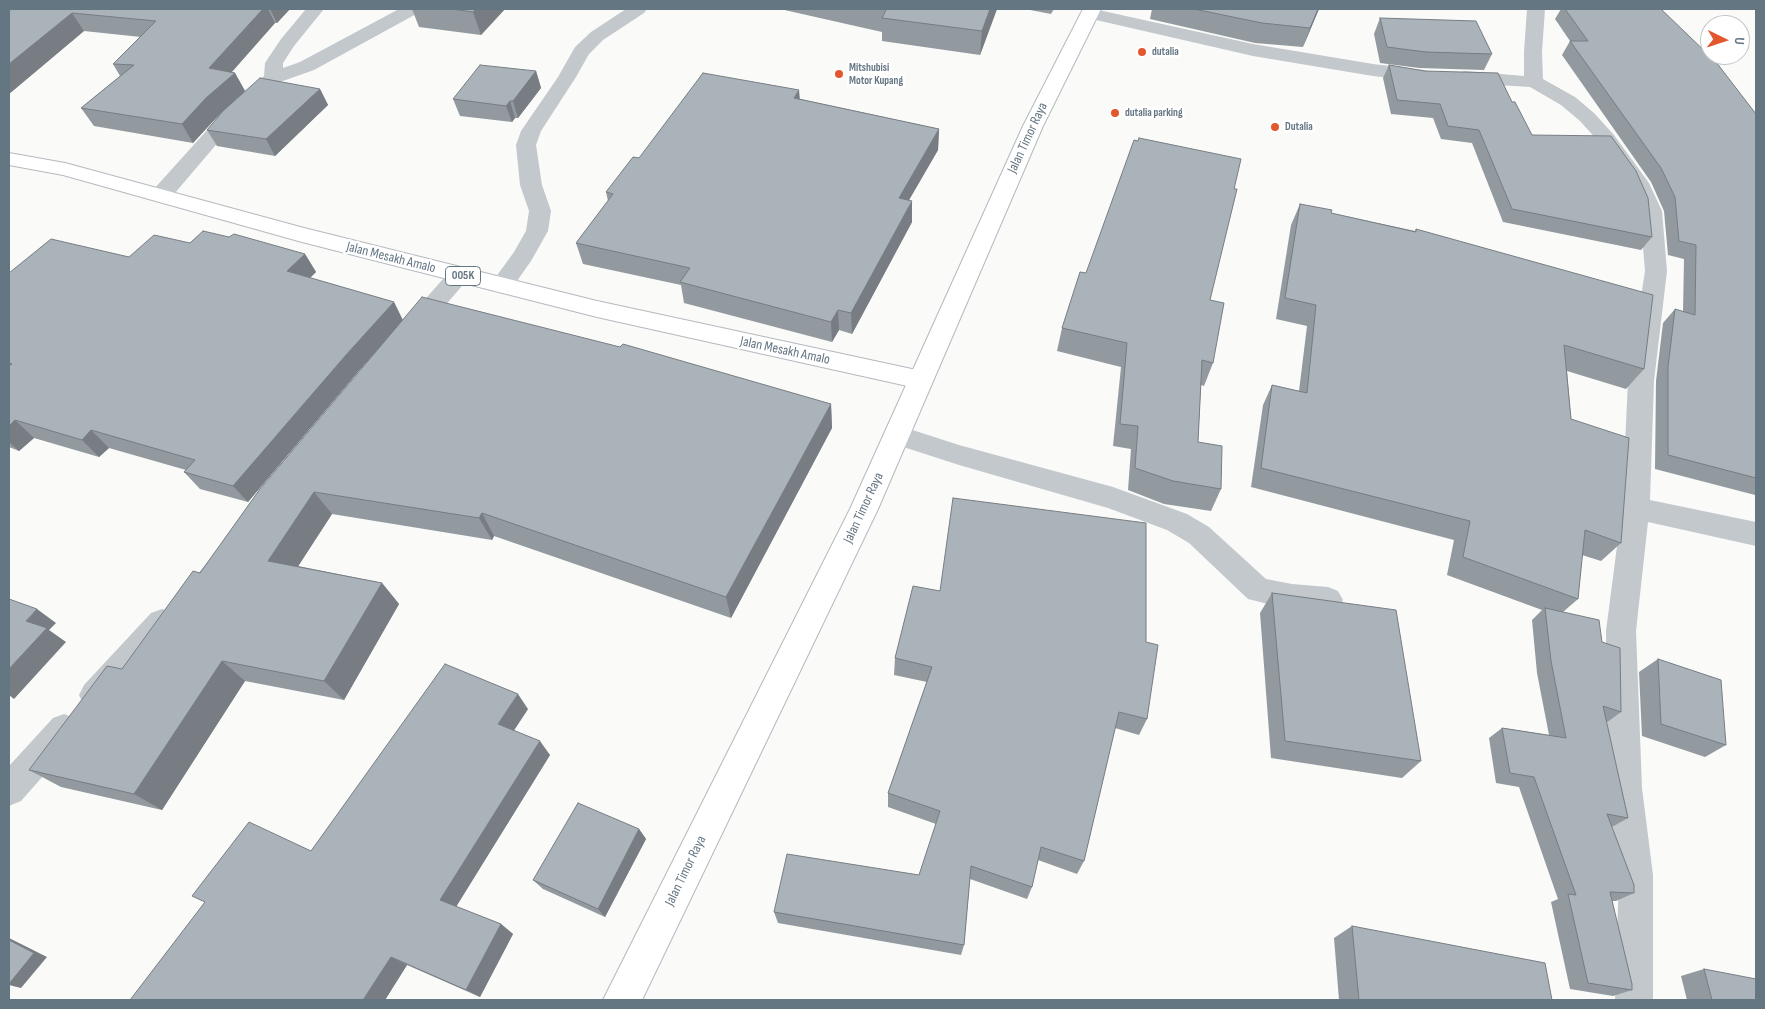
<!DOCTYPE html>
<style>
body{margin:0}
#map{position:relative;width:1765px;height:1009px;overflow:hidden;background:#fafaf8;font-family:"Sofia Sans Condensed",sans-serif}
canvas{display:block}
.frame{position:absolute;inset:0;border:10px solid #657683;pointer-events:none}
.north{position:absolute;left:1700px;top:15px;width:50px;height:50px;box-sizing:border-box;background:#fff;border:1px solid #c1c8cd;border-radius:50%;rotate:94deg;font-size:14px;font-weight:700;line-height:20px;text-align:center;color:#657683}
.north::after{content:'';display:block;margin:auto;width:18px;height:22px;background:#e4572e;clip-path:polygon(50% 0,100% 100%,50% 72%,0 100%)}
</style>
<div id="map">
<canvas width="1765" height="1009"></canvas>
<div class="frame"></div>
<div class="north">U</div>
</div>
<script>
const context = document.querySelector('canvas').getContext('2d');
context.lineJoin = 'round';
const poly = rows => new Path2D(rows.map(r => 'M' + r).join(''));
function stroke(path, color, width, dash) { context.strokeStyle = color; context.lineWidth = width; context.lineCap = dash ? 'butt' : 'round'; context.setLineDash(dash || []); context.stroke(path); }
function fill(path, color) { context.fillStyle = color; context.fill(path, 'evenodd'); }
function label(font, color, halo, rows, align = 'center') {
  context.font = font + ' "Sofia Sans Condensed",sans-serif'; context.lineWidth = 5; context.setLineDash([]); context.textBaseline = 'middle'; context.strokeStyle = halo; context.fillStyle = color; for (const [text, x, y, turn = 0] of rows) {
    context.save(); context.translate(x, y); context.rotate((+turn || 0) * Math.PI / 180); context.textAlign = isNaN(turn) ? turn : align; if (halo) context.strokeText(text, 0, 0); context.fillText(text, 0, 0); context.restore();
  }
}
const major = poly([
 [9,153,65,163,304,228,597,301,921,371,930,374,933,380,930,386,921,389,597,317,302,242,63,175,9,165,9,153]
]);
const highway = poly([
 [1083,9,1101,9,1043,126,878,509,642,1000,603,1000,850,509,1023,126,1083,9]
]);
stroke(major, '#b5babe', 2);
stroke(highway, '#b4b9bd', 2);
fill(poly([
 [306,9,324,9,294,46,283,63,283,68,300,62,399,9,421,9,418,13,314,70,280,82,232,126,169,200,161,202,153,200,150,195,153,190,218,118,264,76,265,63,281,39,306,9],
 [626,9,647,9,644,13,603,40,589,54,576,77,541,131,536,145,542,185,551,211,548,231,531,261,510,291,502,293,494,291,490,285,514,252,526,231,529,211,520,185,516,145,521,131,558,77,575,47,591,32,626,9],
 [1083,9,1094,9,1253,44,1373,64,1424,70,1431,72,1433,76,1431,80,1424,82,1373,76,1253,56,1083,17,1080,13,1083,9],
 [1527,9,1545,9,1542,52,1543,79,1575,97,1594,113,1614,135,1649,183,1662,211,1667,271,1654,381,1650,500,1756,522,1756,546,1648,522,1636,631,1642,788,1653,875,1653,1000,1615,1000,1619,875,1608,788,1606,631,1622,508,1628,381,1645,271,1640,211,1628,183,1600,143,1580,121,1561,105,1530,87,1465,83,1458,81,1456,77,1458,73,1465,71,1524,76,1524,52,1527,9],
 [459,267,467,270,470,275,467,280,420,335,412,337,404,335,400,329,404,323,451,270,459,267],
 [897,425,959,445,1113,487,1187,514,1209,527,1266,579,1292,584,1328,587,1338,591,1343,600,1338,609,1328,613,1292,610,1248,599,1189,543,1167,530,1108,508,959,465,888,442,884,435,888,428,897,425],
 [162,609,173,613,177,622,173,631,106,705,95,709,84,705,79,695,84,685,151,613,162,609],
 [64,714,75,718,80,729,75,740,21,801,9,806,9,766,53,718,64,714]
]), '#c3c8cc');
fill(major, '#fff');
fill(highway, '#fff');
fill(poly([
 [9,9,290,9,277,23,275,23,232,72,235,73,245,91,217,117,193,143,94,126,81,108,120,76,113,64,141,37,84,31,9,94],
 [412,9,505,9,481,35,419,27],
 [780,9,997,9,980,55,882,41,882,32],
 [1025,9,1054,9,1051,14],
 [1152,9,1319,9,1303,47,1255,43,1150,19],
 [1561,9,1661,9,1756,114,1756,501,1755,500,1755,495,1655,469,1656,381,1663,323,1675,309,1683,312,1684,259,1668,255,1664,211,1651,182,1562,55,1570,41,1555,19],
 [1380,18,1492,54,1484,70,1419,68,1380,63,1374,34],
 [1389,65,1512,102,1532,135,1652,237,1641,250,1503,222,1472,143,1441,139,1433,118,1391,114,1383,78],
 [536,71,541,88,518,118,515,118,512,122,460,116,453,99],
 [320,89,328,105,275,156,217,146,207,130],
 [800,99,939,129,938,150,909,200,912,222,852,334,839,330,832,342,684,303,681,285,583,264,576,243,608,201,606,192,639,158],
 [1234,189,1210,300,1213,363,1204,386,1201,385,1198,442,1221,489,1211,511,1164,504,1128,490,1131,449,1113,446,1121,367,1057,351,1062,328,1086,273],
 [1300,204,1331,213,1415,231,1416,229,1644,369,1626,389,1567,371,1571,419,1621,543,1601,561,1582,555,1578,599,1563,612,1602,642,1621,712,1606,723,1628,818,1612,827,1634,893,1616,901,1612,901,1632,990,1613,996,1570,989,1551,902,1558,899,1519,787,1496,783,1489,738,1502,728,1549,735,1537,673,1532,620,1542,610,1447,575,1454,540,1251,487,1263,405,1272,385,1299,391,1307,326,1276,319,1291,225],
 [229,237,305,254,316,272,310,278,394,302,403,320,831,404,832,428,731,618,494,536,492,540,332,514,298,566,382,583,399,604,344,700,245,681,162,810,61,787,29,770,122,669,384,342,357,373,248,502,200,489,184,472,186,470,109,448,99,457,34,438,19,451,9,447,9,273,129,257,190,243],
 [1272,593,1421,761,1402,778,1271,758,1260,613],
 [1146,642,1147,719,1139,735,1115,728,1084,861,1077,874,1038,860,1032,887,1027,899,970,879,964,945,961,955,778,923,774,912,919,875,936,824,888,807,888,793,927,682,894,675,895,658],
 [1658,659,1726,745,1705,757,1642,736,1639,672],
 [528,709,514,730,550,755,456,907,501,924,513,934,480,997,407,965,385,1000,311,851],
 [639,829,646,839,605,917,543,889,533,880],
 [1352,926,1552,1000,1339,1000,1334,938],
 [1704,969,1756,1000,1687,1000,1681,976]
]), '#929a9f');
fill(poly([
 [263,9,268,9,275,23,220,85,235,73,245,91,217,117,193,143,182,124,209,68],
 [270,9,290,9,277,23],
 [476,9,505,9,481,35,473,12],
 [990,9,997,9,980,55,982,31],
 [1318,9,1319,9,1303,47,1310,28],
 [72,13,84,31,9,94,9,64],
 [536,71,541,88,518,118,513,101],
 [320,89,328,105,275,156,266,139],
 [799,90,801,111,794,98],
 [510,101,515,118,512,122,506,106],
 [939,129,938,150,898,219,899,198],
 [912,201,912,222,852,334,851,313],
 [305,254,316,272,298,289,287,271],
 [394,302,403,321,357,373,248,502,233,486,346,355],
 [838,310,839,330,832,342,831,322],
 [831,404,832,428,731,618,726,597],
 [15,420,34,438,19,451,9,442,9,426],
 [91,430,109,448,99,457,82,440],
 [314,492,332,514,288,582,268,561],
 [482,513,494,536,492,540,479,518],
 [382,583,399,604,344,700,324,681],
 [37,609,56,623,49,630,66,642,14,699,9,695,9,669,26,621],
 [222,661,245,681,162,810,134,794],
 [518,694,528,709,509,738,498,724],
 [540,741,550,755,454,910,440,900],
 [639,829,646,839,605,917,598,909],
 [501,924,513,934,480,997,466,990],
 [9,938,47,957,21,988,9,985],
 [391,957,407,965,385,1000,363,1000]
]), '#777d82');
const building = poly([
 [9,9,263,9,209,68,235,73,206,98,182,124,81,108,134,65,113,64,156,21,72,13,9,64,9,9],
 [452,9,476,9,473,12,452,9],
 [882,9,990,9,982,31,882,18,886,10,882,9],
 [1194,9,1318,9,1310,28,1262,23,1194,9],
 [1565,9,1661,9,1716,62,1756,114,1756,478,1668,455,1668,367,1675,309,1695,315,1696,245,1679,241,1675,197,1661,168,1570,41,1588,41,1565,9],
 [1380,18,1476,21,1492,54,1426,52,1387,47,1380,18],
 [480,65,536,71,513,101,510,101,506,106,453,99,480,65],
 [1389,65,1425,71,1498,73,1512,102,1515,102,1532,135,1611,136,1636,171,1648,198,1652,237,1512,209,1479,130,1448,126,1440,104,1397,100,1389,65],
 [703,73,799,90,794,98,939,129,899,198,912,201,851,313,838,310,831,322,680,282,690,268,576,243,613,194,606,192,633,157,639,158,703,73],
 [260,78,320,89,266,139,207,130,223,111,260,78],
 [1139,138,1241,159,1234,189,1237,189,1210,300,1224,303,1213,363,1202,360,1198,442,1222,446,1221,489,1173,481,1135,468,1138,426,1120,424,1127,343,1062,328,1080,272,1086,273,1134,140,1138,141,1139,138],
 [1300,204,1332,210,1331,213,1416,232,1416,229,1653,295,1644,369,1564,345,1571,419,1629,438,1621,543,1585,530,1578,599,1463,557,1470,521,1261,468,1272,385,1307,393,1316,305,1285,298,1300,204],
 [203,231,229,237,234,234,305,254,287,271,394,302,346,355,233,486,184,472,195,460,91,430,82,440,15,420,9,426,9,366,12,364,9,363,9,273,51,239,129,257,154,235,190,243,203,231],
 [422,297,620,347,623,344,831,404,726,597,482,513,479,518,314,492,268,561,382,583,324,681,222,661,134,794,29,770,107,666,122,669,193,571,200,573,260,489,422,297],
 [953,498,1146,523,1146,642,1158,645,1147,719,1119,712,1084,861,1041,847,1032,887,971,866,964,945,774,912,787,854,919,875,940,811,888,793,932,667,895,658,913,586,940,591,953,498],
 [1272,593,1396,610,1421,761,1285,741,1272,593],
 [9,599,37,609,26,621,47,628,9,669,9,599],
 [1545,608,1599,620,1602,642,1620,648,1621,712,1603,706,1628,818,1607,814,1634,885,1634,893,1610,892,1632,984,1632,990,1588,983,1568,894,1576,895,1534,777,1510,773,1502,728,1566,738,1551,661,1545,608],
 [1658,659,1721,680,1726,745,1661,724,1658,659],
 [445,664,518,694,498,724,540,741,440,900,501,924,466,990,391,957,363,1000,130,1000,205,902,192,896,249,822,311,851,445,664],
 [578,803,639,829,598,909,533,880,578,803],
 [1352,926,1545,963,1552,1000,1359,1000,1352,926],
 [9,940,34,953,9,984,9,940],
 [1704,969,1756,979,1756,1000,1712,1000,1704,969]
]);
fill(building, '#aab3b9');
stroke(building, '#777d82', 1);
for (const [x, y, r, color] of [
 [1142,52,5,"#e4572e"],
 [839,74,5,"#e4572e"],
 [1115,113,5,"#e4572e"],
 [1275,127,5,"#e4572e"]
]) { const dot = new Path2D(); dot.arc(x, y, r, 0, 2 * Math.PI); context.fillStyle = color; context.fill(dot); stroke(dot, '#fff', 2); }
label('bold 11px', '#657683', '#fff', [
 ["dutalia",1152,52],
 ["Mitshubisi",849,68],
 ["Motor Kupang",849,81],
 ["dutalia parking",1125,113],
 ["Dutalia",1285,127]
], 'left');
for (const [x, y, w] of [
 [463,276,35]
]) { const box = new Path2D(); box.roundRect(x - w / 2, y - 9.5, w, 19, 4); context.fillStyle = '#fff'; context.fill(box); stroke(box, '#657683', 1); }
label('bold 12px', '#657683', null, [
 ["005K",463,276]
]);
label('14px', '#657683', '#fff', [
 ["Jalan Timor Raya",1028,138,-65],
 ["Jalan Mesakh Amalo",391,258,14],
 ["Jalan Mesakh Amalo",785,351,12],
 ["Jalan Timor Raya",864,508,-65],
 ["Jalan Timor Raya",686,871,-64]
]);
</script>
